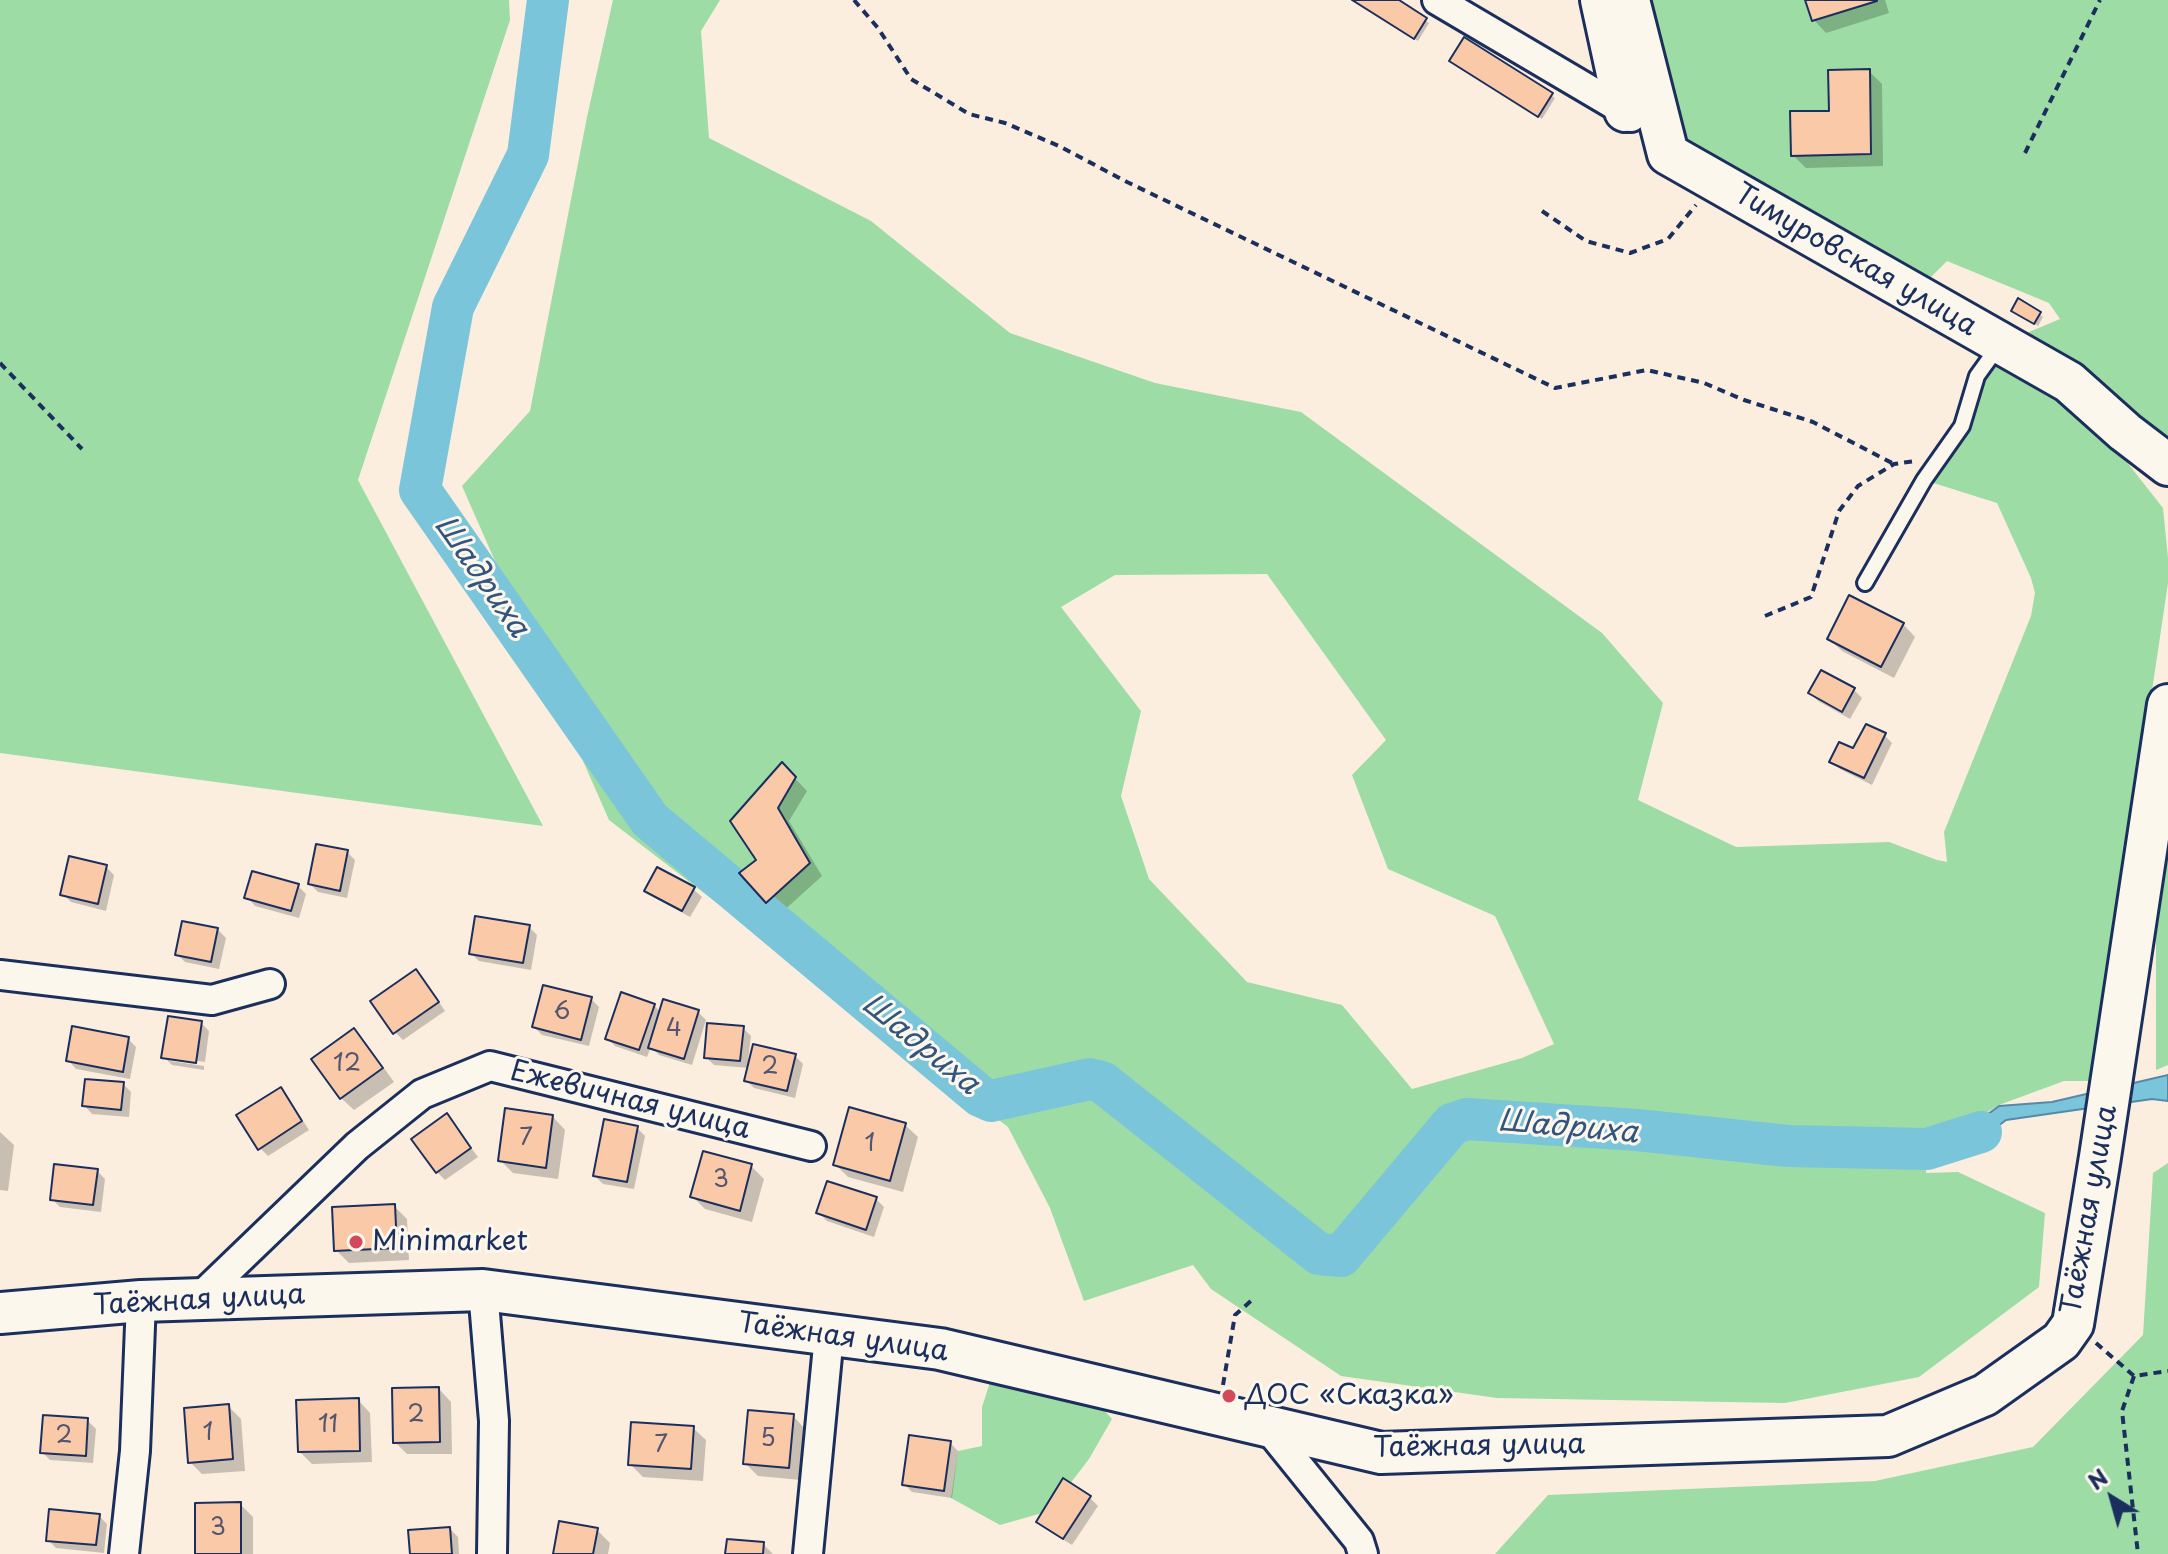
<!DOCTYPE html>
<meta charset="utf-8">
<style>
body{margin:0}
#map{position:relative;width:2168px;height:1554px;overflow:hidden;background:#fbeede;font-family:"Playpen Sans",sans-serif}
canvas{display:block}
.north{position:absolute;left:2072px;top:1458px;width:80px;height:80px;-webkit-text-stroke:6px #fbf7ec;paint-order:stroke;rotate:323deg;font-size:22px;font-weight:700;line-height:32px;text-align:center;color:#1b2f5e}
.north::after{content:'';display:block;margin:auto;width:28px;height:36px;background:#1b2f5e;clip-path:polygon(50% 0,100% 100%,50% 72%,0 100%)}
</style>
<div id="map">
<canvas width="2168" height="1554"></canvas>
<div class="north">N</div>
</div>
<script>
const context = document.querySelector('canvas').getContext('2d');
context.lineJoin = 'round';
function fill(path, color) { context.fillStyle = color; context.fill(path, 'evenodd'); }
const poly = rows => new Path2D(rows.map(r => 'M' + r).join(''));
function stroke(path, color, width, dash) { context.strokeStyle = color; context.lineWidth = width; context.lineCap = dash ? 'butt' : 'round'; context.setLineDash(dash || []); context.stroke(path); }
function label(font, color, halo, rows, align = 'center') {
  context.font = font + ' "Playpen Sans",sans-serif'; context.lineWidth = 6; context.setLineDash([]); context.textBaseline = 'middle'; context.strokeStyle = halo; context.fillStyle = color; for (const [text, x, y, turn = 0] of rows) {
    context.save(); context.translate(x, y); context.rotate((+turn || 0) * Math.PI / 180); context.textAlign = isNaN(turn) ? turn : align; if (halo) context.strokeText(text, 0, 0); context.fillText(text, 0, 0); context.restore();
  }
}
fill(poly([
 [0,0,509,0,510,20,358,480,543,826,0,753],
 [613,0,720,0,701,31,709,138,871,221,1010,333,1155,383,1301,412,1602,633,1663,703,1638,800,1736,847,1889,842,1937,860,1947,862,1944,832,2031,616,2035,593,2031,578,1997,503,1924,480,1962,426,1989,360,2014,368,2100,428,2163,508,2168,558,2168,583,2094,1081,2064,1081,1999,1105,1927,1149,1926,1173,1958,1172,2045,1213,2039,1287,1919,1377,1785,1403,1497,1398,1341,1376,1211,1289,1193,1265,1084,1301,1050,1208,1008,1127,609,820,462,486,530,411,587,117],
 [1267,574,1386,740,1352,775,1388,869,1495,916,1554,1044,1522,1058,1412,1089,1342,1005,1247,982,1149,879,1121,796,1141,711,1061,607,1115,575],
 [1644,0,2168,0,2168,450,2021,342,2029,332,2060,319,2049,303,1947,261,1920,288,1680,145],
 [2168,857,2168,1065,2156,1070,2156,937],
 [2168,1163,2168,1554,1495,1554,1548,1495,1875,1481,2033,1447,2143,1335,2153,1173],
 [993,1373,1089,1394,1112,1419,1089,1459,1049,1511,1000,1525,951,1498,958,1451,982,1446,982,1407]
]), '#9ddca4');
const water = poly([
 [2168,1075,2168,1101,2152,1099,2006,1120,1975,1144,1927,1149,1980,1120,1999,1106,2052,1102,2168,1075]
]);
fill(water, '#7bc5db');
stroke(water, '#5589a9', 2);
fill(poly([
 [1353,0,1395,0,1429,23,1418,41],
 [1807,0,1885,0,1889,13,1826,33,1814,20],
 [1465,40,1555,98,1542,119,1455,64],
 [1869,71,1882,84,1883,166,1806,168,1793,155],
 [2019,301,2043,317,2038,326,2017,314],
 [1903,624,1915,637,1894,678,1842,651,1829,639],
 [1854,690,1862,698,1850,719,1818,701,1810,693],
 [1884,735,1892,743,1872,785,1840,769,1832,761],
 [782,765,807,791,789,821,822,876,780,914,767,902,759,861],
 [347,852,355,860,347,898,318,892,310,884],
 [106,867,114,875,106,911,71,902,63,894],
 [298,886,306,894,299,918,255,906,247,897],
 [693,889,702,897,690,917,655,898,647,890],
 [529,927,537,935,531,970,479,961,471,953],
 [218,930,226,938,219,969,185,962,177,954],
 [416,972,424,980,445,1011,403,1040,395,1032],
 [591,999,599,1007,589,1046,542,1035,534,1027],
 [654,1005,661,1013,698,1012,706,1020,692,1065,659,1055,651,1047,647,1057,615,1046,607,1038],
 [201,1023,209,1031,205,1062,170,1057,170,1061,204,1066,204,1070,172,1065,164,1057],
 [743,1028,751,1036,748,1060,795,1056,803,1064,795,1098,754,1088,746,1080,749,1068,714,1065,706,1057],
 [354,1031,366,1043,394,1082,354,1110,341,1098],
 [128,1039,136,1047,130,1079,76,1069,68,1060],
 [123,1084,131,1092,129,1117,92,1114,84,1105],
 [280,1090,288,1098,309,1130,268,1156,260,1148],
 [447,1116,478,1157,445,1180,437,1172],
 [553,1117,565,1130,558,1179,513,1173,500,1160],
 [905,1125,918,1137,903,1192,848,1177,836,1165],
 [637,1128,645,1136,634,1189,603,1184,595,1176],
 [0,1132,14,1145,8,1191,0,1190],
 [751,1166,764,1179,752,1222,705,1209,692,1196],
 [97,1171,105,1179,101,1212,60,1207,52,1199],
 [876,1199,884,1207,874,1237,827,1221,819,1213],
 [394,1206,407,1219,409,1260,349,1263,336,1250],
 [439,1389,451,1402,452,1454,407,1454,395,1442],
 [358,1400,370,1413,372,1462,312,1464,299,1451],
 [228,1406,241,1419,245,1471,202,1474,190,1462],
 [793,1416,805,1429,801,1480,758,1476,745,1463],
 [87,1420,96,1429,93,1463,50,1460,42,1452],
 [693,1428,706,1440,703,1481,643,1477,630,1464],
 [950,1443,958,1451,952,1498,912,1492,904,1484],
 [1090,1498,1098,1506,1072,1545,1046,1529,1038,1521],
 [240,1504,253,1517,253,1554,197,1554],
 [99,1516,107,1524,104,1553,56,1548,48,1540],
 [450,1529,458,1537,459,1554,412,1554],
 [597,1530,610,1543,608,1554,555,1554],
 [763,1544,773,1554,727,1554]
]), '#0003');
stroke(poly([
 [548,0,528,155,453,307,420,490,650,820,980,1096,991,1101,1090,1079,1102,1082,1319,1254,1341,1256,1452,1124,1467,1119,1637,1130,1788,1146,1927,1149,1981,1132]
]), '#7bc5db', 42);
const building = poly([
 [1352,0,1399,0,1427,18,1414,39,1352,0],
 [1805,0,1877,0,1877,1,1812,21,1805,0],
 [1464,37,1553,93,1538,117,1449,61,1464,37],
 [1870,69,1871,154,1791,156,1790,111,1829,111,1828,70,1870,69],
 [2018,298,2041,312,2034,324,2011,311,2018,298],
 [1849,595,1904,623,1881,667,1827,639,1849,595],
 [1821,670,1855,688,1842,712,1808,693,1821,670],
 [1866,724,1886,733,1864,778,1829,762,1839,742,1853,748,1866,724],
 [782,762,796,777,778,808,810,863,766,903,739,873,756,860,730,821,782,762],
 [316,844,348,850,340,891,308,884,316,844],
 [69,856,107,865,98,904,60,895,69,856],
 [657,867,695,887,682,911,644,891,657,867],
 [252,871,299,884,291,911,244,898,252,871],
 [475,916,530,925,523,963,469,954,475,916],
 [182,921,218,928,211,962,175,955,182,921],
 [416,969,439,1002,393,1034,370,1001,416,969],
 [543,985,592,997,581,1040,532,1027,543,985],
 [621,992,655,1004,639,1050,605,1039,621,992],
 [663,999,699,1010,684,1059,648,1048,663,999],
 [168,1016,202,1021,196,1063,161,1058,168,1016],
 [707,1023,744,1026,740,1061,704,1058,707,1023],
 [72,1026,129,1037,123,1072,66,1061,72,1026],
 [354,1028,383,1068,340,1099,311,1059,354,1028],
 [753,1044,796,1054,787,1091,744,1081,753,1044],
 [85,1079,124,1082,121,1110,82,1106,85,1079],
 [281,1087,302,1121,258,1150,236,1115,281,1087],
 [849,1107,906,1123,890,1181,833,1165,849,1107],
 [505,1108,553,1115,546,1168,498,1161,505,1108],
 [447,1113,471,1148,436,1173,411,1139,447,1113],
 [604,1119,638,1126,627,1182,593,1176,604,1119],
 [703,1151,752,1164,740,1211,690,1197,703,1151],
 [54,1164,98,1169,93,1205,50,1200,54,1164],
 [827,1181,877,1197,866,1230,816,1213,827,1181],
 [395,1204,397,1248,334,1251,332,1207,395,1204],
 [439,1387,440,1442,393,1443,392,1388,439,1387],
 [359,1398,360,1451,298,1452,296,1400,359,1398],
 [229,1404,233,1459,188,1463,184,1408,229,1404],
 [748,1410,794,1414,789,1468,743,1464,748,1410],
 [43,1415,88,1418,86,1456,40,1453,43,1415],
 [631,1422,694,1426,691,1469,628,1465,631,1422],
 [909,1435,951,1441,944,1491,902,1485,909,1435],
 [1063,1478,1091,1496,1063,1539,1036,1522,1063,1478],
 [241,1502,241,1554,195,1554,195,1503,241,1502],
 [49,1509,100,1514,96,1545,46,1541,49,1509],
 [559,1521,598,1528,593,1554,553,1554,559,1521],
 [450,1527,452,1554,410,1554,408,1530,450,1527],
 [727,1539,764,1542,763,1554,725,1554,727,1539]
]);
fill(building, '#f9c9a8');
stroke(building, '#1b2f5e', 2);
const lane = poly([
 [1865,583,1924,480,1962,426,1977,376,2000,344]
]);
const street = poly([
 [1437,0,1625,111,1631,117],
 [0,975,212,1000,270,984],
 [483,1290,494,1421,492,1554],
 [198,1299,357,1146,422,1094,490,1066,811,1146],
 [1267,1427,1359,1541,1363,1554],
 [124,1554,135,1451,141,1301],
 [808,1554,829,1335]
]);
const secondary = poly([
 [1601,0,1625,111],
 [1629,0,1668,154,2069,382,2125,432,2168,465],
 [0,1313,141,1301,483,1290,940,1349,1381,1453,1888,1436,1985,1395,2061,1341,2073,1324,2100,1157,2168,705]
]);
stroke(lane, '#1b2f5e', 20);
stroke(street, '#1b2f5e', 34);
stroke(secondary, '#1b2f5e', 46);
stroke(poly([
 [854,0,878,28,911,79,969,114,1005,123,1059,146,1127,182,1555,388,1647,370,1704,383,1744,400,1813,422,1894,464],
 [2025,153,2100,0],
 [1542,211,1586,241,1630,253,1668,239,1696,205],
 [0,363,82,449],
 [1765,616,1811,597,1839,511,1858,486,1894,464,1915,461],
 [2096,1343,2134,1376,2168,1371],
 [2134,1376,2122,1411,2138,1554],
 [1223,1385,1235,1315,1252,1300]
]), '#1b2f5e', 4, [8, 6]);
stroke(lane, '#fbf7ec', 14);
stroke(street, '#fbf7ec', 28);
stroke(secondary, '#fbf7ec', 40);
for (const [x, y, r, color] of [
 [356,1242,8,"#d1495b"],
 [1229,1396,8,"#d1495b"]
]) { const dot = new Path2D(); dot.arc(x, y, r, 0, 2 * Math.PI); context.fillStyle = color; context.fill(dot); stroke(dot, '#fbf7ec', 3); }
label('24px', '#525670', null, [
 ["6",562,1012],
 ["4",674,1029],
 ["12",347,1064],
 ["2",770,1067],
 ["7",526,1138],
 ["1",870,1144],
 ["3",721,1180],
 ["2",416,1415],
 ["11",328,1425],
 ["1",208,1433],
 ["2",64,1436],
 ["5",768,1439],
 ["7",661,1445],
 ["3",218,1528]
]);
label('28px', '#1b2f5e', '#fbf7ec', [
 ["Тимуровская улица",1855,261,30],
 ["Ежевичная улица",630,1101,14],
 ["Таёжная улица",2090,1210,-80],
 ["Таёжная улица",199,1301,-3],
 ["Таёжная улица",843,1338,8],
 ["Таёжная улица",1479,1447,-1]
]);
label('28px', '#1b2f5e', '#fbf7ec', [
 ["Minimarket",372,1242],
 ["ДОС «Сказка»",1245,1396]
], 'left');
label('italic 30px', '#33547d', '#fbf7ec', [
 ["Шадриха",481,577,55],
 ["Шадриха",920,1045,39],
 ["Шадриха",1568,1128,5]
]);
</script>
